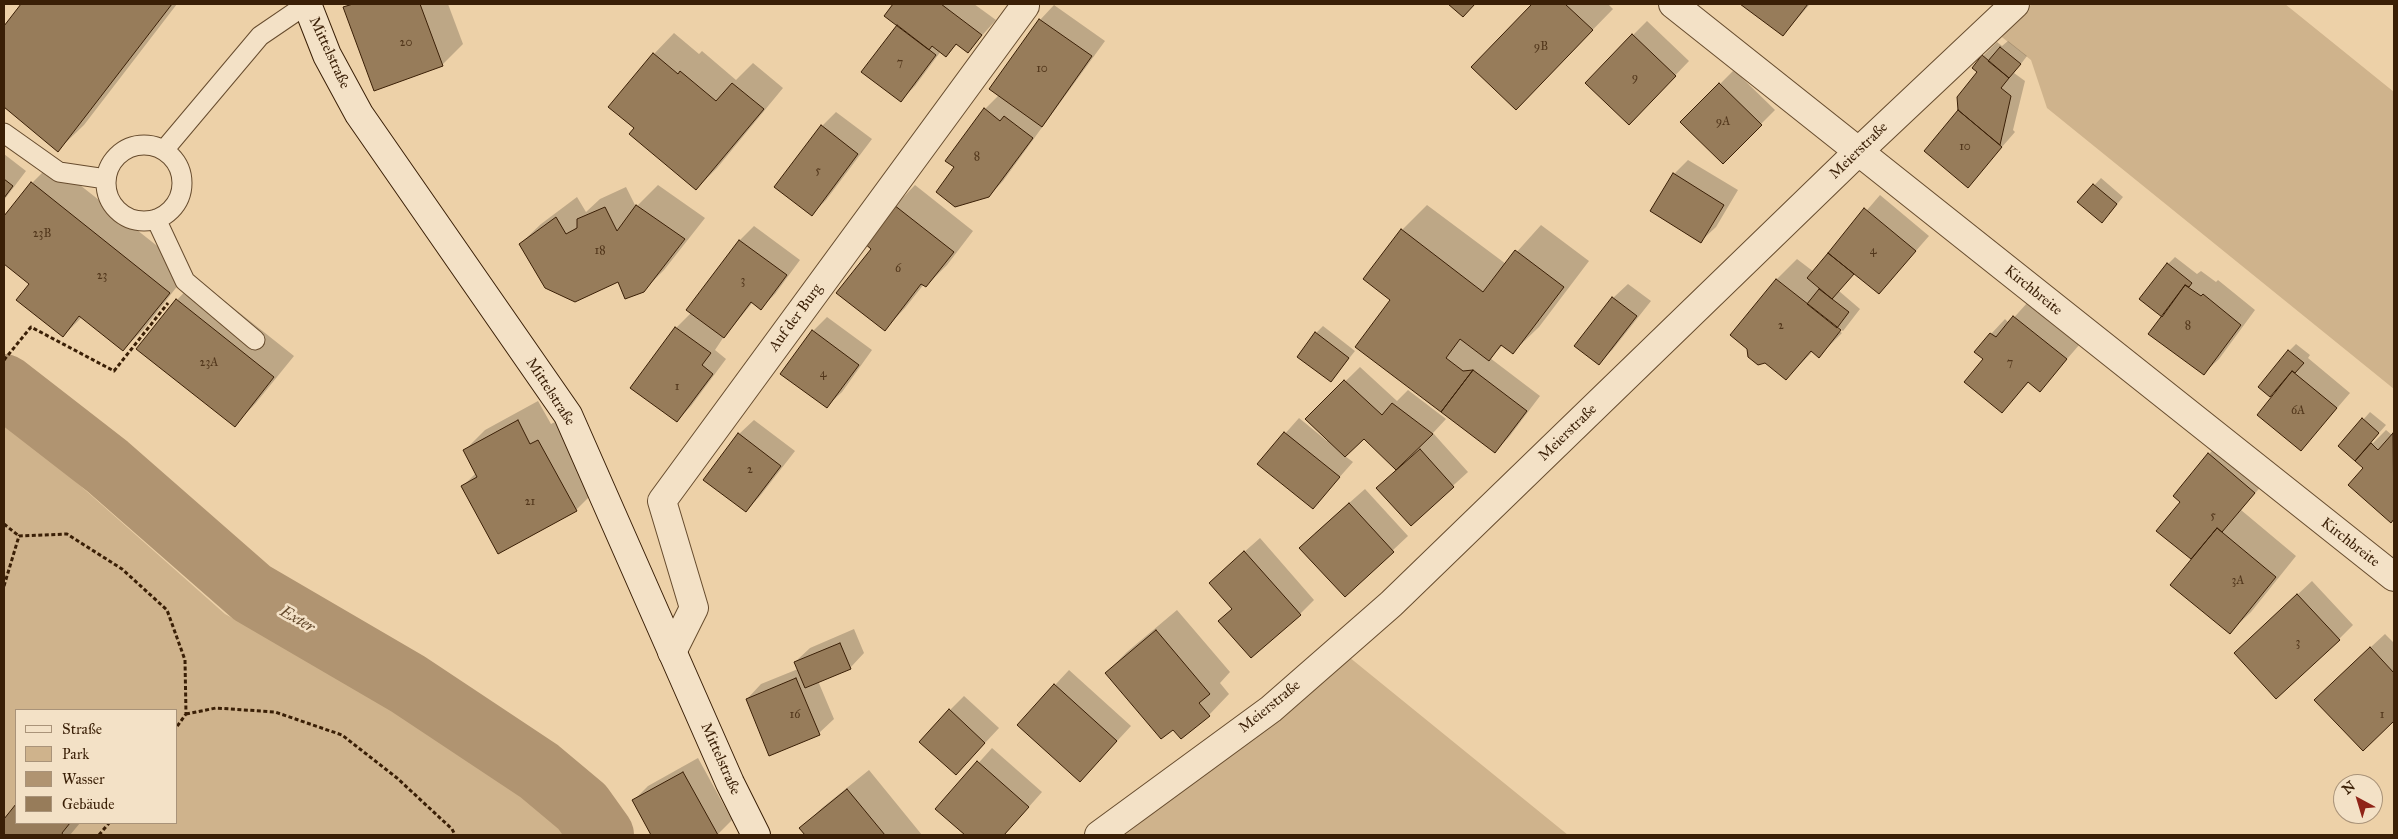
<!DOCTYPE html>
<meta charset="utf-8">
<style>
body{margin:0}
#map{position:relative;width:2398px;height:839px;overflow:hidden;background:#edd1a8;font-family:"IM FELL Great Primer",serif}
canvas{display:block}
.frame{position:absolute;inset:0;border:5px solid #3a1f06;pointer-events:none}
.legend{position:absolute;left:15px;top:709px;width:162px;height:115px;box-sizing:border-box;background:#f3e1c6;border:1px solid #a99379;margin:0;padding:6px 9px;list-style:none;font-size:15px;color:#3a1f06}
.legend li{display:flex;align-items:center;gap:10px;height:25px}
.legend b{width:25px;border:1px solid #a99379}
.north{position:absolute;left:2333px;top:774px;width:50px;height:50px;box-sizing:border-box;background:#f3e1c6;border:1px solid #a99379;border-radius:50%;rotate:321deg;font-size:14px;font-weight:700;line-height:20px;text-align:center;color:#3a1f06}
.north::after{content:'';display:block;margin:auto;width:18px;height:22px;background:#8f2418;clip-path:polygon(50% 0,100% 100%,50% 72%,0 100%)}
</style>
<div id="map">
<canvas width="2398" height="839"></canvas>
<div class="frame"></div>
<ul class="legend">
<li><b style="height:6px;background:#f3e1c6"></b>Straße</li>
<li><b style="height:14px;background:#cfb38c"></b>Park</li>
<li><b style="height:14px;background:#b09471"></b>Wasser</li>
<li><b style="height:14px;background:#977c5a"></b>Gebäude</li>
</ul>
<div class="north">N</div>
</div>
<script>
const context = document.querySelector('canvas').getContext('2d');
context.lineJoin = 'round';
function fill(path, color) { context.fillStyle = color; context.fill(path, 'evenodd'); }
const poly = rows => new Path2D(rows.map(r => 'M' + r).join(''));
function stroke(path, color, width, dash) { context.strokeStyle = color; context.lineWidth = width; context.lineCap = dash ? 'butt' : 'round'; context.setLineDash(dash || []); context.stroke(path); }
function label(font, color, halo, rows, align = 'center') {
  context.font = font + ' "IM FELL Great Primer",serif'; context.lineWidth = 5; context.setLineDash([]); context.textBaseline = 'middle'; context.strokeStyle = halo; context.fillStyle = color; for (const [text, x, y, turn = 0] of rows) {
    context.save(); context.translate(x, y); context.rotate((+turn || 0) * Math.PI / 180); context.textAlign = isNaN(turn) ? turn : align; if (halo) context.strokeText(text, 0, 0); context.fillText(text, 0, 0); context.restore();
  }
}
fill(poly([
 [2032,4,2285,4,2394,92,2394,389,2047,108,2031,60,1998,34],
 [4,418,225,614,316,664,443,740,554,799,582,828,586,835,4,835],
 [16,710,176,710,176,823,16,823],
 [1349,657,1568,835,1125,835,1200,777]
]), '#cfb38c');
const water = poly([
 [408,684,548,750,616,813,628,835,586,835,582,828,554,799,408,684]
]);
fill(water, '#b09471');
stroke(water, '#816546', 1);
fill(poly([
 [23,4,177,4,84,125,58,150,4,106,4,28],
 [349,4,448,4,463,44,442,65,345,8],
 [894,4,974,4,996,20,968,51,958,43,946,55,941,51,915,86,901,100,898,25,886,15],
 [1534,4,1608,4,1613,9,1536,88,1473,67],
 [1742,4,1810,4,1783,35],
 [1054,5,1105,41,1003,181,989,196,956,167,985,109,999,95,1040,20],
 [1647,21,1689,61,1643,109,1633,35],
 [674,33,699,54,702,51,736,80,753,63,783,88,717,168,696,189,636,128,610,106,654,54],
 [2008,41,2027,56,2014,73,2025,81,2013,130,2015,132,1968,186,1926,151,1959,110,1979,71,1983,56,1997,42,2002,46],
 [1734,70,1775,110,1723,162,1682,122],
 [836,112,872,139,826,200,812,214,822,126],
 [4,154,26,171,4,200],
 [1688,160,1738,190,1716,227,1701,241,1674,174],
 [52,163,189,271,144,329,123,350,82,317,63,336,30,284,4,263,4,218,32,183],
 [2101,178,2123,197,2109,214,2079,202],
 [658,185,705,218,664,270,643,291,520,244,541,224,577,197,586,212,600,199,626,187,636,207],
 [915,185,973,231,947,265,926,286,924,284,905,308,885,329,873,248,895,206],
 [1880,195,1929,236,1879,293,1854,272,1839,291,1860,309,1843,331,1837,326,1835,328,1842,333,1819,356,1813,351,1786,379,1732,335,1777,279,1797,259,1814,272],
 [1427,205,1506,264,1541,225,1589,261,1539,327,1513,352,1503,345,1490,358,1540,396,1509,437,1495,451,1392,299,1402,230],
 [754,226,800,260,775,294,761,308,753,302,723,338,715,350,726,359,691,406,677,421,676,328,692,312,688,309,740,240],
 [2175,257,2197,274,2201,271,2216,282,2218,280,2255,310,2219,359,2204,373,2163,316,2168,264],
 [197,279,294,356,255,404,235,425,177,300],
 [1628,284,1651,301,1613,349,1599,364,1576,345,1613,298],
 [2028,302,2080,344,2040,390,2029,382,2002,411,1984,359,1991,334,2005,319,2009,323],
 [827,317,872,350,842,392,827,406,813,331],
 [1323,326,1355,351,1331,381,1316,333],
 [2296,344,2310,355,2308,358,2350,393,2301,450,2274,392,2289,351],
 [1360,367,1397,401,1408,390,1446,419,1433,433,1468,472,1411,524,1378,488,1397,469,1364,437,1345,456,1353,462,1313,507,1259,463,1299,418,1327,441,1329,440,1307,419],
 [538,401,551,424,559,420,596,490,576,510,463,486,476,473,464,451,485,430],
 [2370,412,2386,425,2371,442,2373,443,2386,430,2392,435,2394,433,2394,518,2391,522,2365,468,2340,446],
 [754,420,795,451,760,496,746,511,739,434],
 [2223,440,2268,478,2241,510,2296,556,2251,612,2230,632,2193,559,2158,530,2182,502,2209,454],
 [1365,489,1408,536,1345,595,1315,533],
 [1260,538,1314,600,1300,614,1220,621,1233,608,1225,569],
 [2312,581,2353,625,2339,639,2250,639],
 [1177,610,1230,672,1220,683,1229,694,1209,715,1173,728,1106,673,1127,652],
 [854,629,864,653,850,668,818,681,834,719,819,733,747,699,761,684,798,669,795,662,810,648],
 [2385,634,2394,643,2394,719,2363,749,2330,685],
 [1069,670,1131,726,1094,766,1018,725],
 [964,696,999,728,970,759,950,710],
 [992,748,1042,792,1004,835,967,835,937,809],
 [698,758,732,820,717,835,653,835,633,801,648,786],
 [869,770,922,835,807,835,801,828,822,808],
 [16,806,16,823,80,823,70,835,4,835,4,821]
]), '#0003');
stroke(poly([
 [4,386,107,466,252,593,408,684,539,771,582,807,602,835]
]), '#b09471', 64);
const building = poly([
 [21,4,172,4,58,152,4,107,4,26,21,4],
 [353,4,420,4,443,66,374,91,343,7,353,4],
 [893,4,941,4,982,35,968,53,956,44,946,57,932,46,929,50,884,16,893,4],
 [1448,4,1475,4,1463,17,1448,4],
 [1532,4,1565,4,1593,30,1516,110,1471,67,1532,4],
 [1740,4,1808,4,1783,36,1740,4],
 [1039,19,1092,56,1042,127,989,89,1039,19],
 [897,25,936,55,901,102,861,72,897,25],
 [1632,34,1676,76,1629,125,1585,83,1632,34],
 [2000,47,2021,64,2009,78,1988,61,2000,47],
 [653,53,678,74,680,71,716,101,732,83,764,109,696,190,629,134,634,128,608,107,653,53],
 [1982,55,2009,78,2001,88,2011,96,2000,145,1958,110,1957,97,1977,72,1972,68,1982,55],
 [1719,83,1762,125,1723,164,1680,122,1719,83],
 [984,108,1000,121,1004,116,1033,138,989,197,955,207,936,192,954,167,945,161,984,108],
 [1958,110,2002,147,1968,188,1924,151,1958,110],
 [821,125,858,154,812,216,774,187,821,125],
 [1673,173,1724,205,1701,243,1650,211,1673,173],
 [4,179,13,186,4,198,4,179],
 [31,182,170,293,123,351,79,316,63,337,16,300,29,284,4,264,4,216,31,182],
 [2093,184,2117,204,2102,223,2077,202,2093,184],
 [636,205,685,239,644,292,625,299,618,282,575,302,545,288,519,244,556,217,566,234,577,228,577,219,605,207,617,231,636,205],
 [894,205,954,252,926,287,921,284,885,331,836,293,871,249,864,243,894,205],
 [1864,208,1916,251,1879,294,1828,253,1864,208],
 [1401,229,1483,292,1515,250,1564,287,1513,354,1501,345,1489,361,1460,339,1446,358,1463,371,1473,370,1441,412,1355,347,1390,300,1363,279,1401,229],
 [739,240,787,275,761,310,751,302,724,338,686,310,739,240],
 [1828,253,1854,274,1832,299,1807,278,1828,253],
 [2167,263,2192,283,2189,287,2185,285,2162,317,2139,299,2167,263],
 [1776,279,1841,330,1819,358,1811,351,1786,380,1765,363,1758,365,1748,357,1747,349,1730,335,1776,279],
 [2185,285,2201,296,2203,294,2241,325,2204,375,2148,334,2185,285],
 [1819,289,1849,312,1837,328,1807,304,1819,289],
 [1612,297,1637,316,1599,365,1574,346,1612,297],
 [176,299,274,377,235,427,136,349,176,299],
 [2013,316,2067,359,2040,392,2028,382,2002,413,1964,382,1983,359,1974,352,1990,333,1996,337,2013,316],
 [675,327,711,353,702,365,713,374,677,422,630,388,675,327],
 [812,330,859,365,827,408,780,374,812,330],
 [1315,332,1349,358,1331,382,1297,357,1315,332],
 [2288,350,2304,363,2295,373,2292,371,2270,397,2258,387,2288,350],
 [1473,370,1527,411,1495,453,1441,412,1473,370],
 [2292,371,2337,408,2301,451,2257,415,2292,371],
 [1344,380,1382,415,1392,403,1433,434,1396,470,1364,439,1345,457,1305,419,1344,380],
 [2362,418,2379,433,2355,461,2338,446,2362,418],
 [518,420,530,444,538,440,577,511,498,554,461,486,477,477,463,450,518,420],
 [1284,432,1340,477,1313,509,1257,464,1284,432],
 [738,433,781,466,746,512,703,480,738,433],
 [2393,433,2394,519,2391,523,2348,485,2363,468,2355,461,2371,443,2378,450,2393,433],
 [1420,449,1454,487,1411,526,1376,488,1420,449],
 [2208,453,2255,493,2222,532,2217,528,2191,559,2156,531,2180,502,2173,496,2208,453],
 [1349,503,1394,552,1345,597,1299,548,1349,503],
 [2217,528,2276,577,2230,634,2170,585,2217,528],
 [1244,551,1301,615,1251,658,1218,621,1232,609,1209,583,1244,551],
 [2297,594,2340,640,2276,699,2234,653,2297,594],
 [1156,630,1210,694,1199,703,1210,716,1181,739,1173,730,1161,739,1105,673,1156,630],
 [840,643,851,669,805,688,794,662,840,643],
 [2370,647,2394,673,2394,721,2363,751,2314,700,2370,647],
 [796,678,820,735,769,756,746,699,796,678],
 [1054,684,1117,741,1080,782,1017,725,1054,684],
 [949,709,985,743,956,775,919,742,949,709],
 [977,761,1029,807,1004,835,965,835,935,809,977,761],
 [683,772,718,835,651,835,632,800,683,772],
 [847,789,885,835,805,835,799,828,847,789],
 [16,804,16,823,70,823,62,833,63,835,4,835,4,819,16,804]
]);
fill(building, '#977c5a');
stroke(building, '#3a1f06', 1);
const lane = poly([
 [4,133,59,172,106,179],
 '106 183a38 38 0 1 1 76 0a38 38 0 1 1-76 0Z',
 [164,150,260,36,307,4],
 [156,219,185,281,255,340]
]);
const street = poly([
 [1673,4,2394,577],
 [672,652,694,608,662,501,1025,6],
 [1099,835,1271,709,1391,604,1859,151,2015,4]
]);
const secondary = poly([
 [307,4,327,55,359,114,568,415,730,783,756,835]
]);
stroke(lane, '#674c2e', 21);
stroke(street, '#674c2e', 30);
stroke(secondary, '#3a1f06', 30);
stroke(poly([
 [4,360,31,327,114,371,168,303],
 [4,524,19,536],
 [4,586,19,536,67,534,122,569,167,610,185,660,186,714,176,728],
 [186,714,216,708,275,712,342,735,397,778,452,829,455,835],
 [99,835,109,823]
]), '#3a1f06', 3, [4, 2.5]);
stroke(lane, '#f3e1c6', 19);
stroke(street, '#f3e1c6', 28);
stroke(secondary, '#f3e1c6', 28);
label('12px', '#51361b', null, [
 ["20",406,43],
 ["9B",1541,47],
 ["7",900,63],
 ["10",1042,69],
 ["9",1635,78],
 ["9A",1723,122],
 ["10",1965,147],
 ["8",977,157],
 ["5",818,171],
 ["23B",42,234],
 ["18",600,251],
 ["4",1873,251],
 ["6",898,269],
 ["23",102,276],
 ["3",743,281],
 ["2",1781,326],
 ["8",2188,326],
 ["23A",209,363],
 ["7",2010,363],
 ["4",823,374],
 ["1",677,387],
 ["6A",2298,411],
 ["2",750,470],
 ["21",530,502],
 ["5",2213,516],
 ["3A",2238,581],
 ["3",2298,643],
 ["16",795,715],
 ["1",2382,715]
]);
label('15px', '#3a1f06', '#f3e1c6', [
 ["Mittelstraße",329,53,65],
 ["Meierstraße",1859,151,-44],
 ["Kirchbreite",2033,291,39],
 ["Auf der Burg",796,318,-54],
 ["Mittelstraße",550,392,57],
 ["Meierstraße",1568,433,-44],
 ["Kirchbreite",2350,543,38],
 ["Meierstraße",1270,707,-39],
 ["Mittelstraße",720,759,66]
]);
label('italic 16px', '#63482b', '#f3e1c6', [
 ["Exter",297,620,30]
]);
</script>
